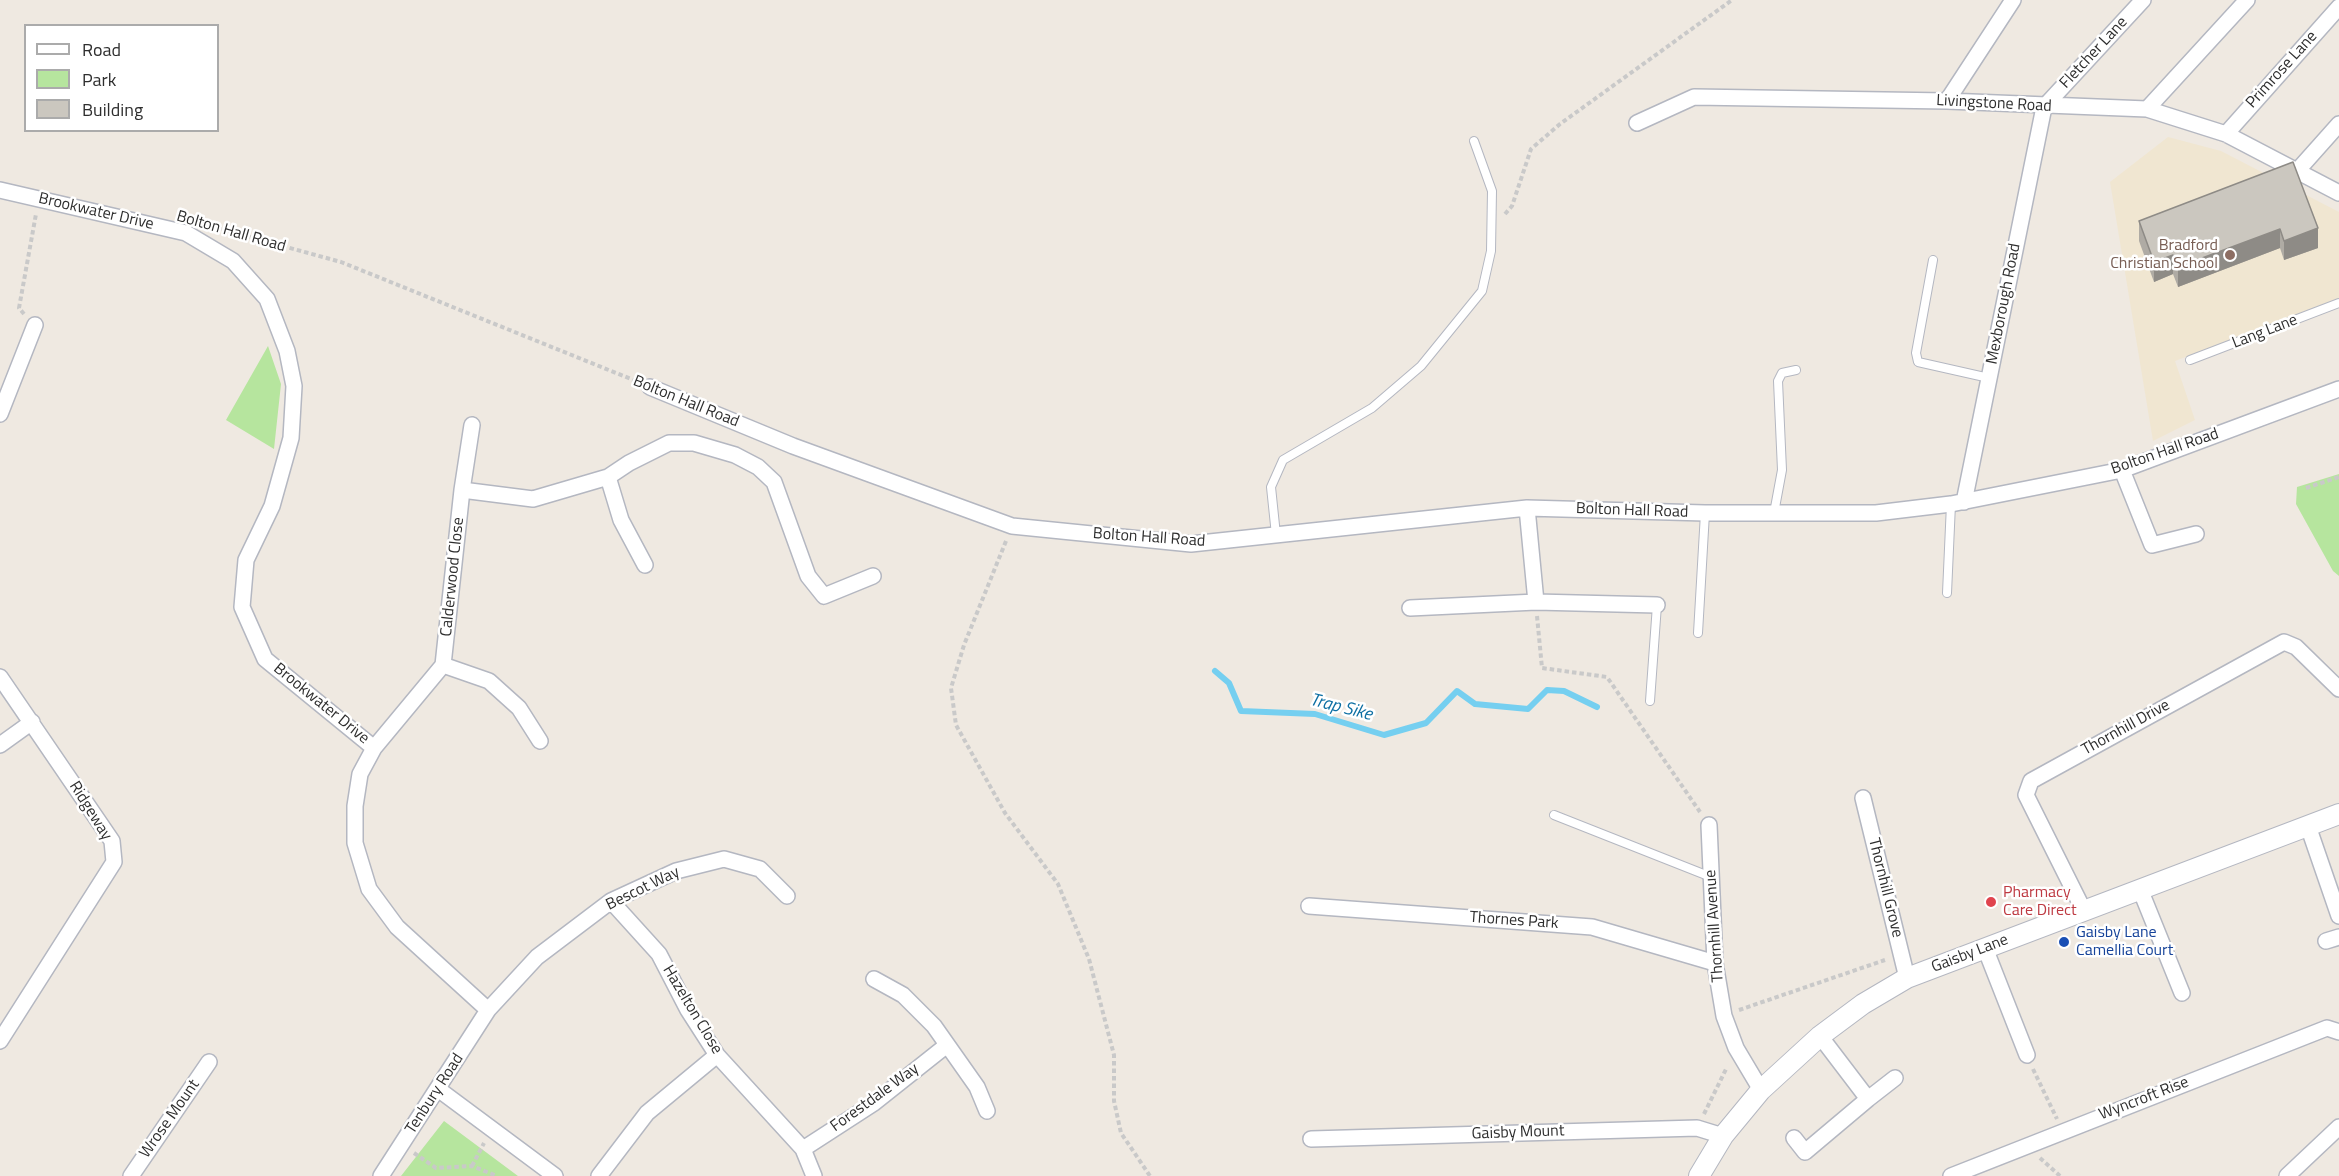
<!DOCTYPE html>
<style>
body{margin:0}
#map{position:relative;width:2339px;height:1176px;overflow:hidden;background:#efe9e1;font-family:"Titillium Web",sans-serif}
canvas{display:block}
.legend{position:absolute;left:24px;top:24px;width:195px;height:108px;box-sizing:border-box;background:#fff;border:2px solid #ababab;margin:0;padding:8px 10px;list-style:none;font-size:18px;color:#2e2e2e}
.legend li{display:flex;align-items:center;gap:12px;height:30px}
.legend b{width:30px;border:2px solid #ababab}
</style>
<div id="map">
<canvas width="2339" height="1176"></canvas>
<ul class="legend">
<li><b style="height:8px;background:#fff"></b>Road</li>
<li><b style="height:16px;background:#b6e59e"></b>Park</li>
<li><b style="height:16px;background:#cbc7bf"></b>Building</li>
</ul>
</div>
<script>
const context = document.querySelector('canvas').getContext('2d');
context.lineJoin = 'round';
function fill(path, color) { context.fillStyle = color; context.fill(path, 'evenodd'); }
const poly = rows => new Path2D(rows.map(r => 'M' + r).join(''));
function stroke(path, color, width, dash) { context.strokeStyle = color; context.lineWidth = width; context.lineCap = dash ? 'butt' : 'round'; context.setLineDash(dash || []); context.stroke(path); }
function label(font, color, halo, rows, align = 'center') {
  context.font = font + ' "Titillium Web",sans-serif'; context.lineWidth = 5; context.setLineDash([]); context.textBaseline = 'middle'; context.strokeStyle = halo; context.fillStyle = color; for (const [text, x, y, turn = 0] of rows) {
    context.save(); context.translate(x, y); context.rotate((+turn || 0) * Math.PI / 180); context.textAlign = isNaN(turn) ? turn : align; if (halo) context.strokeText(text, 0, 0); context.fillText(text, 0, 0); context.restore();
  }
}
fill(poly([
 [2168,137,2221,151,2339,212,2339,298,2175,361,2195,420,2153,441,2110,182]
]), '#f0e6d1');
fill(poly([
 [268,346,281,384,274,449,226,420],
 [2339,474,2339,576,2333,571,2296,504,2297,487],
 [444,1121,518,1176,401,1176]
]), '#b6e59e');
stroke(poly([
 [1215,671,1229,683,1241,711,1315,714,1384,735,1426,723,1457,691,1475,704,1528,709,1547,690,1564,691,1597,707]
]), '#75cff0', 6);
const service = poly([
 [1933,260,1916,353,1918,362,1989,378],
 [2190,360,2339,303],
 [1774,513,1782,470,1778,381,1782,373,1796,370],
 [1276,535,1271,487,1283,460,1372,408,1421,366,1482,291,1491,251,1492,191,1474,141],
 [1947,593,1951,504],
 [1698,633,1705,513],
 [1650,701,1657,605],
 [1554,815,1711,877]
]);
const minor = poly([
 [1947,101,2013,0],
 [2147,109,2247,0],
 [1637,123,1694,97,1947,101,2147,109,2226,134,2339,193],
 [2226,134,2339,7],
 [2298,170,2339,124],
 [0,190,186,233,233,261,267,299,287,351,294,386,291,438,272,506,246,560,242,607,265,659,374,748,360,774,355,806,355,843,369,889,397,927,488,1010],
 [650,387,793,446,1012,526,1191,544,1527,508,1705,513,1876,513,1951,504,2122,470,2339,389],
 [0,414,35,325],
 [2122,470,2152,545,2196,534],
 [608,477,621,520,645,565],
 [462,490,533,499,608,477,629,463,669,443,694,443,735,455,758,467,774,482,808,576,824,596,873,576],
 [1964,502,2044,107,2143,0],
 [1527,508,1536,602],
 [1410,608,1536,602,1657,605],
 [443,665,489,681,519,708,540,741],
 [0,677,112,841,114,862,0,1041],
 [0,745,32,722],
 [374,748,443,665,462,490,472,425],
 [1863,798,1907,978],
 [1709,825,1715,963,1724,1016,1736,1048,1761,1090],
 [2308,826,2339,916],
 [2140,889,2182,993],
 [611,901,659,954,688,1010,717,1055,803,1149,814,1176],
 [1309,906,1592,927,1715,963],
 [2084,911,2026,795,2031,781,2284,642,2296,647,2339,689],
 [2326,941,2339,937],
 [1985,948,2027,1055],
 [874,979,903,995,934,1026,977,1087,987,1111],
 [438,1089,555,1176],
 [1868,1099,1895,1078],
 [1794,1138,1805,1152,1868,1099,1820,1036],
 [1311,1139,1697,1128,1723,1136],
 [803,1149,874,1103,947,1045],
 [131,1176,209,1062],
 [381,1176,488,1010,537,957,611,901,676,871,724,859,760,869,787,896],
 [599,1176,647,1113,717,1055],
 [1951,1176,2327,1028,2339,1032],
 [2287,1176,2339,1127]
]);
const tertiary = poly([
 [1699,1176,1723,1136,1761,1090,1820,1036,1863,1004,1907,978,2339,814]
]);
stroke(service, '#b4b7c1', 10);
stroke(minor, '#b4b7c1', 18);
stroke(tertiary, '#b4b7c1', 22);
stroke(poly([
 [1505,214,1512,206,1531,149,1560,124,1732,0],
 [210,226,341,262,636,381],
 [24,314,19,308,36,214],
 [2306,488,2339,477],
 [1006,541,964,645,951,688,956,725,1005,813,1058,884,1089,959,1114,1055,1114,1101,1121,1133,1150,1176],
 [1537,616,1542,668,1607,677,1700,812],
 [1739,1010,1885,960],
 [2033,1069,2057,1119],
 [1704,1114,1727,1067],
 [414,1153,436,1168,472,1166,497,1176],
 [2040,1158,2060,1176],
 [472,1166,484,1143]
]), '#c9c9c9', 4, [4.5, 3]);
stroke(service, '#fff', 8);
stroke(minor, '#fff', 15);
stroke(tertiary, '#fff', 20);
fill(poly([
 [2293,162,2318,248,2284,260,2280,248,2178,287,2173,274,2154,282,2139,241,2139,221]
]), '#afaba4');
fill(poly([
 [2318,228,2318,248,2284,260,2284,241],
 [2280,229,2280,248,2178,287,2178,267],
 [2173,255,2173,274,2154,282,2154,262]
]), '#8e8b86');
const building = poly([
 [2293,162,2318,228,2284,241,2280,229,2178,267,2173,255,2154,262,2139,221,2293,162]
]);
fill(building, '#cbc7bf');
stroke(building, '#8e8b86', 1.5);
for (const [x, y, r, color] of [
 [2230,255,6,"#8d6e63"],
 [1991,902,6,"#e0444e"],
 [2064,942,6,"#1a4fb4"]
]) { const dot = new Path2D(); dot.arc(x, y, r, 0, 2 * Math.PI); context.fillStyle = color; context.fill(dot); stroke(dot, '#fff', 2); }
label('16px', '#2e2e2e', '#fff', [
 ["Fletcher Lane",2094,53,-47],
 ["Primrose Lane",2282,70,-48],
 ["Livingstone Road",1994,104,3],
 ["Brookwater Drive",96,212,13],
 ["Bolton Hall Road",231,232,16],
 ["Mexborough Road",2004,304,-79],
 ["Lang Lane",2265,332,-21],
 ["Bolton Hall Road",686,402,22],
 ["Bolton Hall Road",2165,452,-19],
 ["Bolton Hall Road",1632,511,2],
 ["Bolton Hall Road",1149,538,4],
 ["Calderwood Close",453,577,-84],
 ["Brookwater Drive",321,704,39],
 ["Thornhill Drive",2126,728,-29],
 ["Ridgeway",90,811,58],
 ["Thornhill Grove",1885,888,76],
 ["Bescot Way",643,889,-26],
 ["Thornes Park",1514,921,4],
 ["Thornhill Avenue",1715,926,-94],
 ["Gaisby Lane",1970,954,-21],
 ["Hazelton Close",692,1010,59],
 ["Tenbury Road",435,1094,-57],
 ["Forestdale Way",875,1098,-36],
 ["Wyncroft Rise",2144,1099,-21],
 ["Wrose Mount",170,1119,-55],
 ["Gaisby Mount",1518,1133,-2]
]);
label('16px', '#785e54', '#fff', [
 ["Bradford",2218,246],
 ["Christian School",2218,264]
], 'right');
label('16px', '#be3a42', '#fff', [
 ["Pharmacy",2003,893],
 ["Care Direct",2003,911]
], 'left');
label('16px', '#164399', '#fff', [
 ["Gaisby Lane",2076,933],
 ["Camellia Court",2076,951]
], 'left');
label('italic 18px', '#0d6fa3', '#fff', [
 ["Trap Sike",1341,708,14]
]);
</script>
